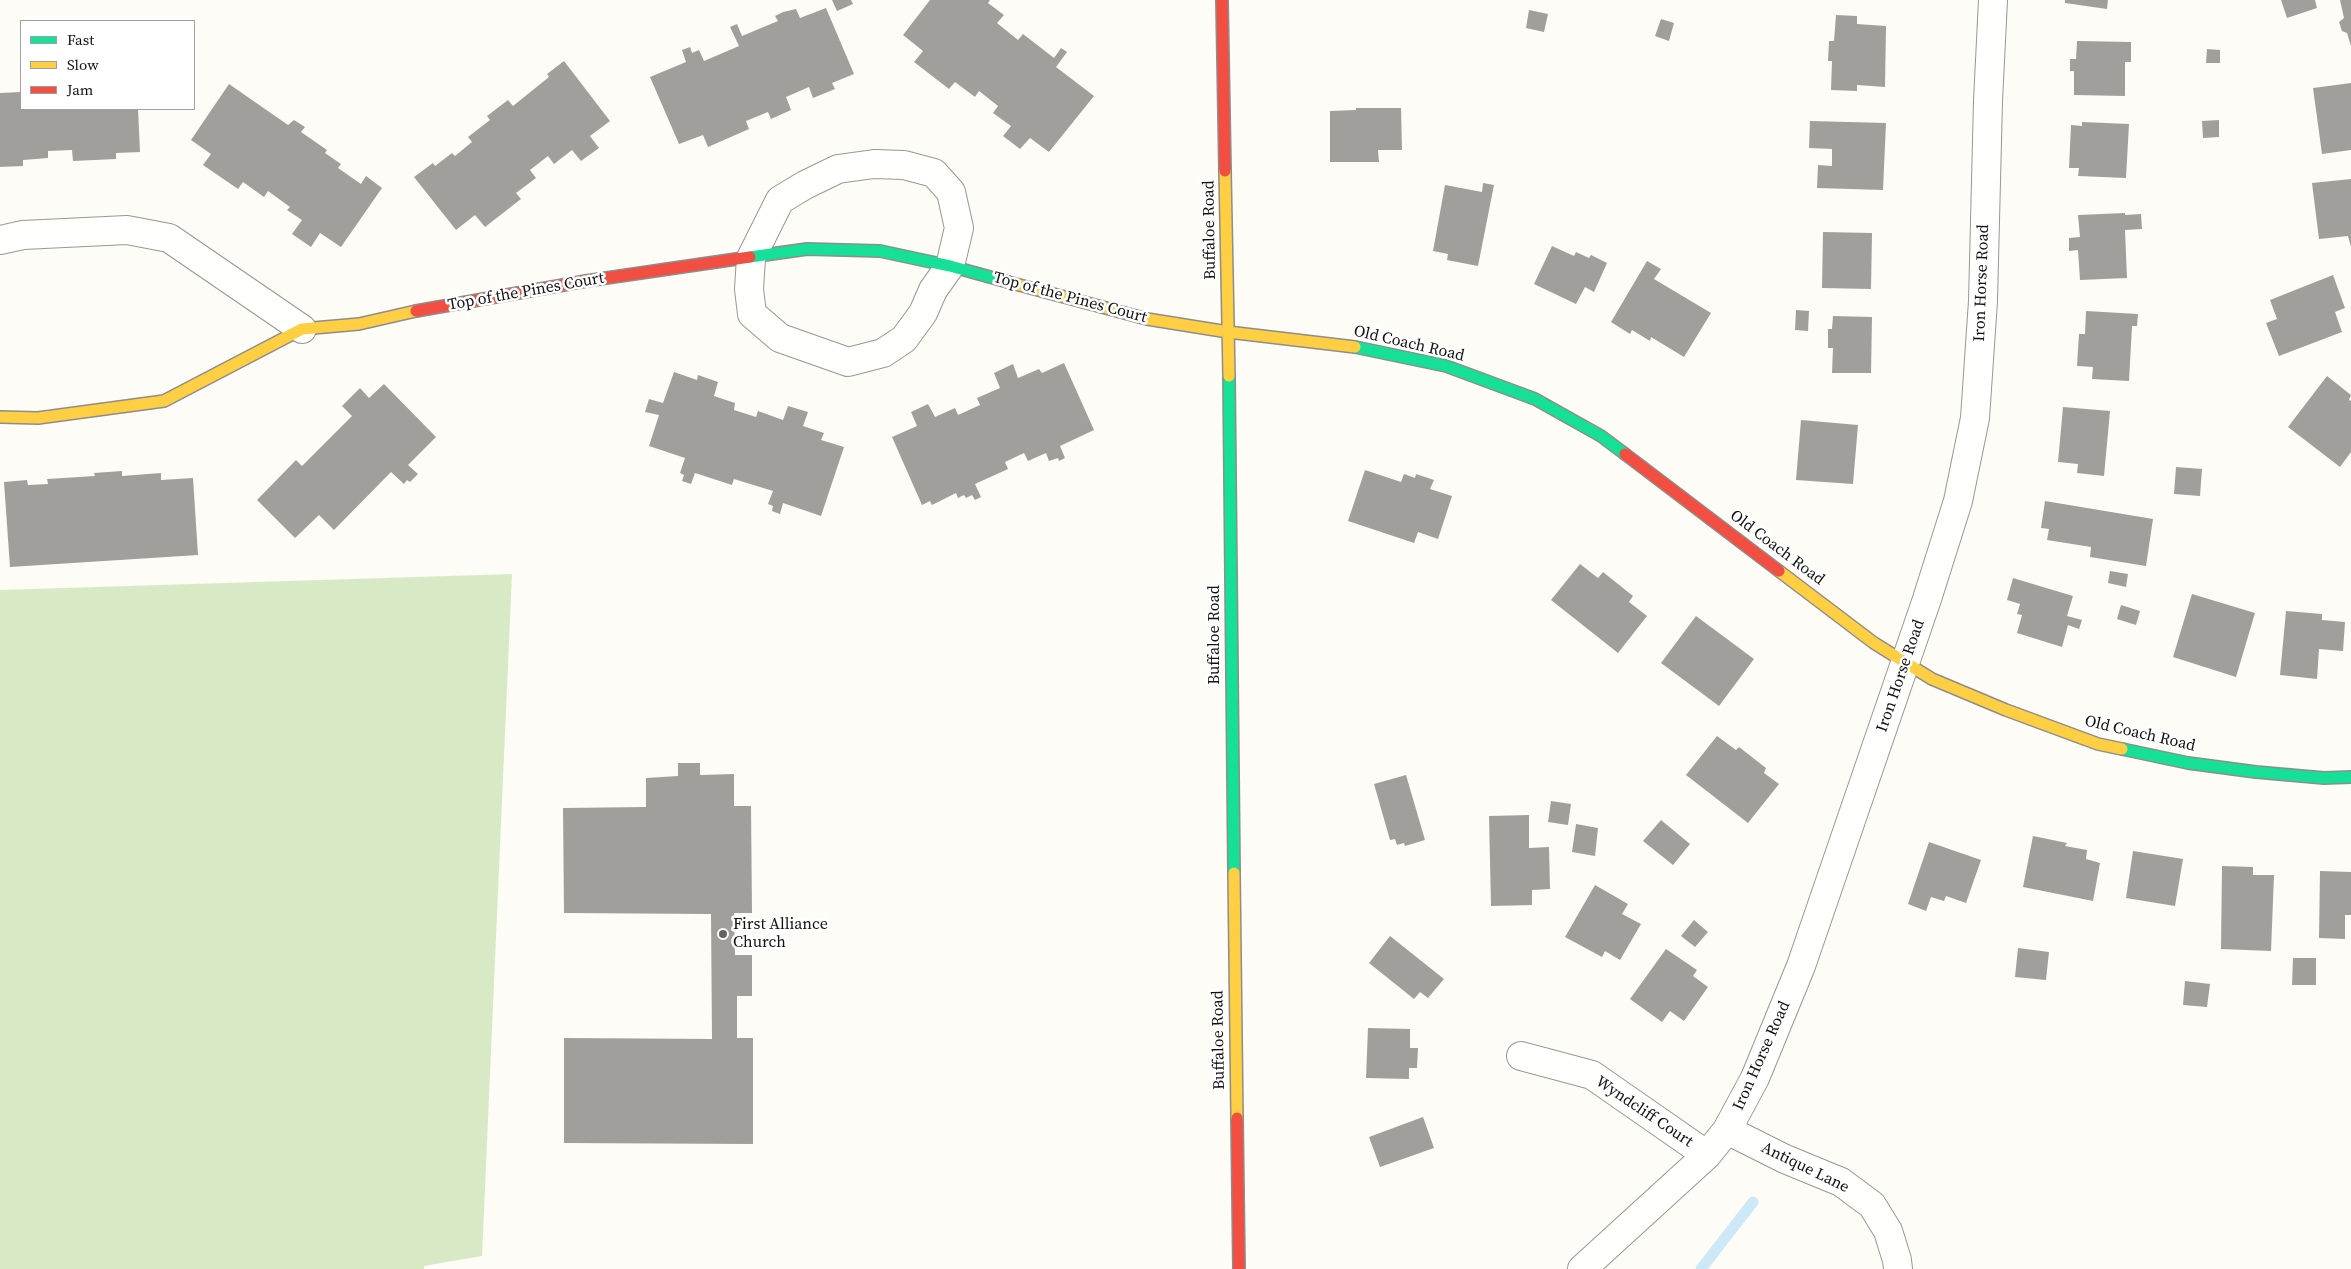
<!DOCTYPE html>
<style>
body{margin:0}
#map{position:relative;width:2351px;height:1269px;overflow:hidden;background:#fdfcf7;font-family:"Source Serif 4",serif}
canvas{display:block}
.legend{position:absolute;left:20px;top:20px;width:175px;height:90px;box-sizing:border-box;background:#fff;border:1px solid #a0a0a0;margin:0;padding:6px 9px;list-style:none;font-size:15px;color:#111}
.legend li{display:flex;align-items:center;gap:10px;height:25px}
.legend b{width:25px;border:1px solid #a0a0a0}
</style>
<div id="map">
<canvas width="2351" height="1269"></canvas>
<ul class="legend">
<li><b style="height:6px;background:#16e098"></b>Fast</li>
<li><b style="height:6px;background:#ffcf43"></b>Slow</li>
<li><b style="height:6px;background:#f24e42"></b>Jam</li>
</ul>
</div>
<script>
const context = document.querySelector('canvas').getContext('2d');
context.lineJoin = 'round';
function fill(path, color) { context.fillStyle = color; context.fill(path, 'evenodd'); }
const poly = rows => new Path2D(rows.map(r => 'M' + r).join(''));
function stroke(path, color, width, dash) { context.strokeStyle = color; context.lineWidth = width; context.lineCap = dash ? 'butt' : 'round'; context.setLineDash(dash || []); context.stroke(path); }
function label(font, color, halo, rows, align = 'center') {
  context.font = font + ' "Source Serif 4",serif'; context.lineWidth = 5; context.setLineDash([]); context.textBaseline = 'middle'; context.strokeStyle = halo; context.fillStyle = color; for (const [text, x, y, turn = 0] of rows) {
    context.save(); context.translate(x, y); context.rotate((+turn || 0) * Math.PI / 180); context.textAlign = isNaN(turn) ? turn : align; if (halo) context.strokeText(text, 0, 0); context.fillText(text, 0, 0); context.restore();
  }
}
fill(poly([
 [512,574,482,1256,424,1266,424,1269,0,1269,0,590]
]), '#d8eac5');
stroke(poly([
 [1701,1269,1753,1202]
]), '#cde8f7', 11);
fill(poly([
 [832,0,851,0,853,4,837,11],
 [930,0,990,0,988,3,1004,15,997,23,1018,40,1023,34,1054,58,1061,48,1067,52,1056,67,1094,96,1049,152,1030,138,1020,149,1003,136,1011,126,993,113,998,106,979,91,975,97,955,82,949,89,914,62,923,51,903,35],
 [2065,0,2108,0,2107,9,2065,3],
 [2281,0,2315,0,2317,8,2287,18],
 [2340,0,2351,0,2351,46,2347,33,2342,31,2339,22,2344,18],
 [826,8,854,74,832,83,835,89,813,98,809,87,786,97,791,110,771,119,768,112,746,121,749,129,708,147,703,135,679,144,650,77,686,62,682,50,690,47,692,53,699,50,704,61,739,46,730,27,737,24,742,36,778,21,775,16,783,12,796,9,800,18],
 [1529,10,1548,14,1544,32,1526,28],
 [1836,15,1857,16,1857,24,1886,26,1885,87,1857,85,1857,91,1831,90,1832,61,1828,61,1829,41,1834,41],
 [1661,19,1674,23,1669,41,1655,36],
 [2077,41,2131,42,2131,62,2125,62,2125,96,2074,95,2074,71,2070,71,2070,59,2076,59],
 [2207,49,2220,50,2220,63,2206,63],
 [564,61,610,121,590,136,599,148,581,161,572,150,554,164,548,156,530,170,536,178,516,193,521,199,485,227,475,215,456,230,414,177,433,163,435,166,452,153,455,156,472,142,468,137,490,120,487,116,508,100,513,106,549,77,547,74],
 [2351,83,2351,150,2322,154,2313,88],
 [229,84,288,125,294,120,305,127,301,132,327,150,325,153,341,164,338,168,361,184,366,176,382,188,341,247,320,233,311,247,292,234,302,220,287,210,290,207,268,191,264,197,243,182,238,189,203,165,211,154,191,140],
 [21,92,21,109,138,109,140,152,116,153,116,159,73,161,72,150,48,151,48,158,23,160,23,166,0,167,0,93],
 [1356,108,1401,108,1402,150,1378,150,1379,162,1330,162,1330,111,1356,110],
 [2219,120,2219,137,2203,138,2202,121],
 [1810,121,1886,123,1883,190,1817,188,1818,165,1832,166,1832,149,1809,148],
 [2082,122,2129,124,2126,178,2078,176,2079,168,2069,168,2071,125,2082,126],
 [2351,179,2351,247,2348,236,2319,239,2312,183],
 [1483,183,1494,185,1478,266,1447,260,1448,254,1433,251,1445,185,1482,192],
 [2125,213,2125,215,2141,214,2142,229,2125,230,2127,278,2080,280,2078,250,2069,251,2069,238,2080,237,2078,215],
 [1823,232,1872,233,1871,289,1822,288],
 [1552,246,1574,256,1576,252,1589,258,1591,255,1607,263,1594,292,1585,287,1576,304,1534,284],
 [1647,261,1661,269,1654,279,1711,313,1684,357,1651,337,1650,341,1632,330,1630,334,1611,322],
 [2333,275,2345,308,2335,312,2342,332,2279,356,2266,323,2277,319,2270,300],
 [1796,310,1809,311,1808,331,1795,330],
 [2086,311,2138,314,2137,326,2132,326,2129,381,2092,379,2093,367,2077,366,2079,334,2085,334],
 [1833,316,1872,317,1871,373,1832,373,1833,348,1828,348,1828,329,1832,329],
 [1064,363,1094,430,1060,446,1065,458,1059,461,1058,458,1049,461,1046,453,1028,461,1024,453,1005,462,1008,469,975,484,981,497,975,500,972,495,966,498,964,495,958,498,956,493,932,505,930,501,922,505,892,437,917,426,911,412,928,404,935,417,955,408,958,415,980,405,977,398,1000,388,994,373,1013,364,1018,378,1039,369,1042,373],
 [674,372,697,380,698,375,718,382,714,396,735,403,734,410,756,417,758,411,783,420,788,406,808,412,803,426,824,433,821,440,844,447,821,516,783,503,780,514,772,511,773,506,768,504,773,491,734,479,732,485,695,473,691,484,682,481,684,475,680,473,685,458,649,446,659,415,645,412,649,399,663,403],
 [2327,376,2351,395,2349,400,2351,401,2351,452,2340,467,2288,427],
 [384,384,436,437,408,465,418,474,410,482,407,480,404,484,391,472,334,530,319,515,295,538,257,500,296,460,302,466,352,416,342,406,360,388,369,398],
 [2063,407,2110,411,2104,476,2077,473,2078,464,2058,462],
 [1801,420,1858,425,1853,484,1796,480],
 [2176,467,2202,469,2200,496,2174,494],
 [1365,470,1401,482,1404,474,1415,478,1416,474,1434,480,1430,489,1452,496,1438,539,1418,532,1414,543,1348,521],
 [122,471,122,476,161,473,161,480,193,478,198,555,10,567,4,482,27,480,28,485,48,484,47,479,95,476,94,473],
 [2045,501,2153,519,2146,566,2090,557,2091,547,2047,540,2049,529,2041,528],
 [1580,564,1598,578,1603,572,1633,596,1629,602,1647,616,1618,653,1551,600],
 [2110,571,2128,574,2126,587,2108,583],
 [2013,578,2073,596,2067,616,2082,620,2079,629,2068,625,2062,647,2017,633,2022,615,2017,614,2020,604,2007,600],
 [2192,594,2255,613,2236,677,2173,657],
 [2121,605,2140,611,2136,625,2117,619],
 [2286,611,2322,614,2322,620,2345,622,2343,651,2319,649,2317,679,2280,675],
 [1696,616,1754,659,1719,706,1661,663],
 [1717,736,1736,750,1739,747,1766,768,1764,773,1779,784,1748,823,1686,775],
 [678,763,700,763,700,775,734,774,734,806,751,806,752,913,734,913,735,955,752,955,752,996,737,996,737,1038,753,1038,753,1144,564,1143,564,1038,712,1039,711,914,564,913,563,808,646,807,646,778,678,776],
 [1406,775,1425,840,1405,846,1404,843,1397,845,1395,839,1390,840,1374,784],
 [1551,801,1571,804,1568,825,1548,822],
 [1529,815,1529,848,1549,847,1550,889,1532,890,1532,905,1491,906,1489,816],
 [1661,820,1690,844,1673,865,1643,841],
 [1576,824,1598,828,1595,856,1572,852],
 [2033,836,2067,843,2065,846,2087,850,2086,859,2100,863,2093,901,2023,887],
 [1929,842,1981,860,1966,903,1946,896,1944,901,1931,897,1926,911,1908,904],
 [2133,851,2183,859,2175,906,2126,898],
 [2222,866,2253,867,2253,875,2274,875,2271,951,2221,949],
 [2320,871,2351,872,2351,915,2345,915,2345,939,2319,938],
 [1595,885,1628,904,1622,914,1641,924,1620,960,1605,951,1602,957,1565,937],
 [1694,920,1708,932,1695,947,1681,936],
 [1390,936,1444,979,1428,998,1420,992,1414,999,1369,963],
 [2018,948,2049,952,2046,980,2015,977],
 [1666,949,1697,970,1693,976,1708,987,1684,1021,1670,1011,1662,1022,1630,999],
 [2293,958,2316,958,2316,985,2292,985],
 [2185,981,2210,984,2207,1007,2183,1005],
 [1368,1028,1410,1029,1410,1048,1418,1048,1417,1068,1409,1068,1409,1079,1366,1078],
 [1423,1117,1434,1148,1380,1167,1369,1137]
]), '#a19f9c');
const street = poly([
 [874,164,904,165,934,173,951,192,959,228,950,266,933,290,923,313,904,339,883,353,848,362,780,338,752,314,749,289,751,258,780,200,805,185,838,169,874,164],
 [0,240,23,235,127,230,169,238,302,329],
 [1521,1056,1592,1075,1707,1155],
 [1727,1130,1785,1159,1841,1182,1872,1205,1888,1231,1897,1260,1898,1269],
 [1582,1269,1707,1155,1727,1130,1755,1078,1801,966,1927,599,1958,501,1975,418,1983,301,1988,101,1993,0]
]);
const fast = poly([
 [750,257,807,249,880,251,950,266,1008,282],
 [1355,347,1446,366,1535,399,1601,436,1625,454],
 [1229,376,1234,873],
 [2122,749,2188,763,2256,772,2324,778,2351,777]
]);
const slow = poly([
 [1225,171,1229,376],
 [1008,282,1147,319,1228,332,1355,347],
 [0,417,38,418,164,401,302,329,359,324,416,311],
 [1779,571,1874,643,1932,679,2006,710,2098,744,2122,749],
 [1234,873,1237,1118]
]);
const jam = poly([
 [1222,0,1225,171],
 [416,311,586,281,750,257],
 [1625,454,1779,571],
 [1237,1118,1239,1269]
]);
stroke(street, '#979795', 30);
stroke(fast, '#8e8d8b', 14);
stroke(slow, '#8e8d8b', 14);
stroke(jam, '#8e8d8b', 14);
stroke(street, '#fffffe', 28);
stroke(fast, '#16e098', 11);
stroke(slow, '#ffcf43', 11);
stroke(jam, '#f24e42', 11);
for (const [x, y, r, color] of [
 [723,934,5,"#646362"]
]) { const dot = new Path2D(); dot.arc(x, y, r, 0, 2 * Math.PI); context.fillStyle = color; context.fill(dot); stroke(dot, '#fff', 2); }
label('16px', '#111', '#fff', [
 ["Buffaloe Road",1210,230,-91],
 ["Iron Horse Road",1982,283,-88],
 ["Top of the Pines Court",526,292,-10],
 ["Top of the Pines Court",1070,298,15],
 ["Old Coach Road",1409,344,13],
 ["Old Coach Road",1777,548,37],
 ["Buffaloe Road",1215,635,-90],
 ["Iron Horse Road",1901,676,-71],
 ["Old Coach Road",2140,734,13],
 ["Buffaloe Road",1219,1040,-91],
 ["Iron Horse Road",1762,1056,-66],
 ["Wyndcliff Court",1644,1112,34],
 ["Antique Lane",1805,1168,26]
]);
label('16px', '#111', '#fff', [
 ["First Alliance",733,925],
 ["Church",733,943]
], 'left');
</script>
